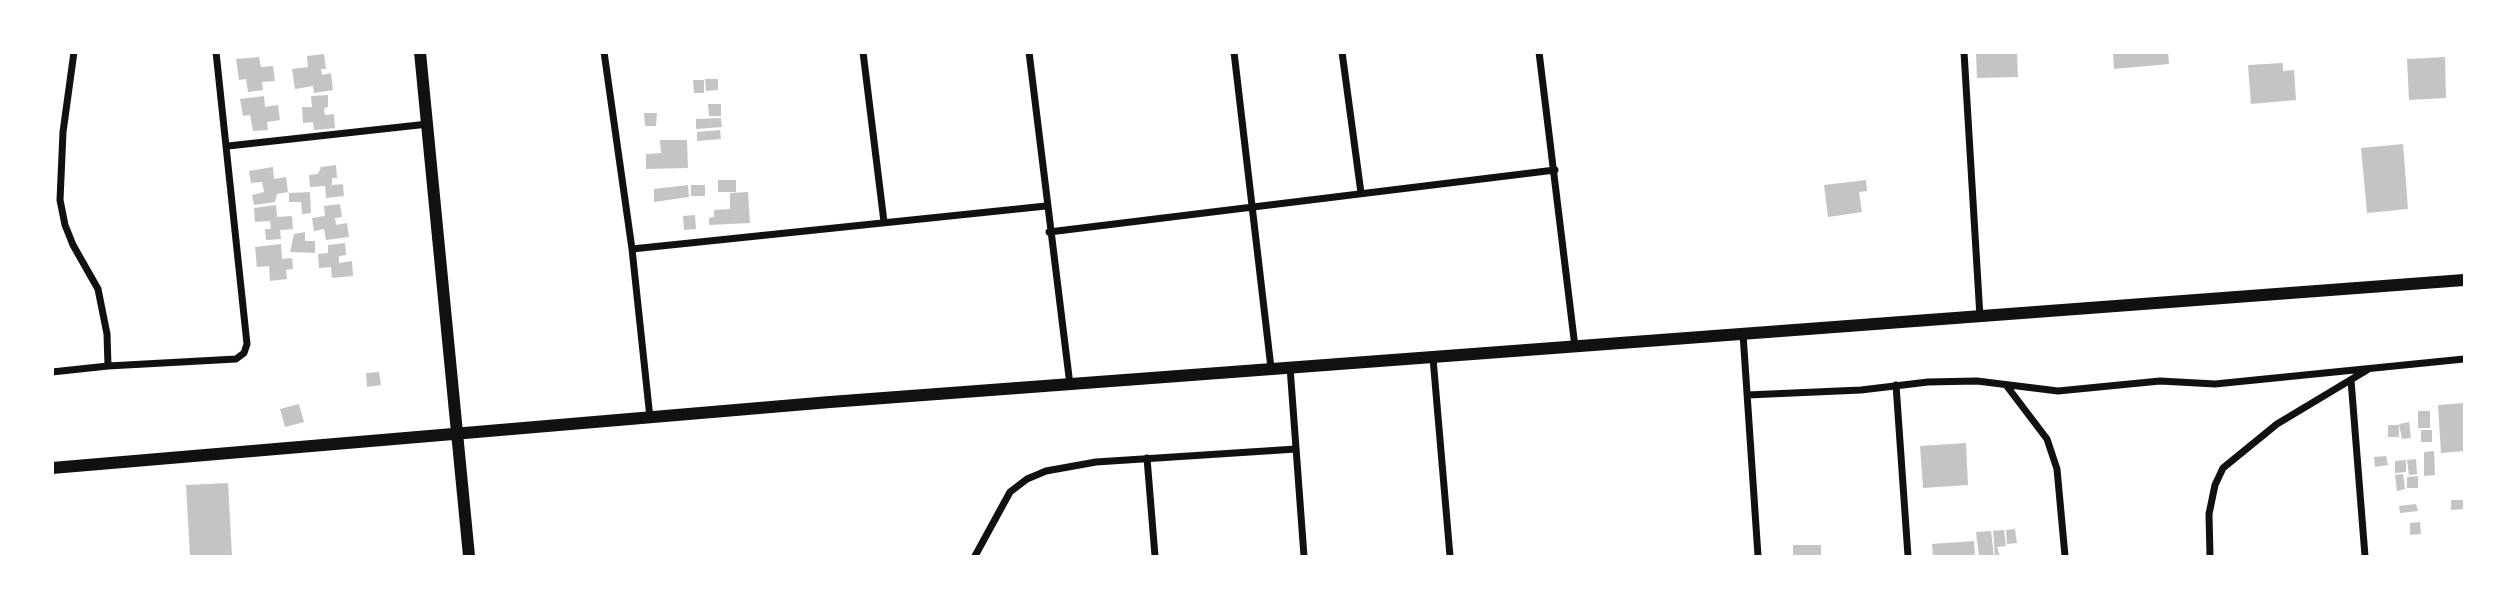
<!DOCTYPE html>
<style>
body{margin:0}
#map{position:relative;width:2517px;height:609px;overflow:hidden;background:#fff;font-family:"Asap Condensed",sans-serif}
canvas{display:block}
.frame{position:absolute;inset:0;border:54px solid #fff;pointer-events:none}
</style>
<div id="map">
<canvas width="2517" height="609"></canvas>
<div class="frame"></div>
</div>
<script>
const context = document.querySelector('canvas').getContext('2d');
context.lineJoin = 'round';
function fill(path, color) { context.fillStyle = color; context.fill(path, 'evenodd'); }
const poly = rows => new Path2D(rows.map(r => 'M' + r).join(''));
function stroke(path, color, width, dash) { context.strokeStyle = color; context.lineWidth = width; context.lineCap = dash ? 'butt' : 'round'; context.setLineDash(dash || []); context.stroke(path); }
fill(poly([
 [1976,52,2017,52,2018,77,1977,78],
 [2113,52,2168,52,2169,64,2114,69],
 [324,54,326,69,321,69,322,75,331,73,333,90,314,93,313,86,295,89,292,69,308,67,307,56],
 [259,57,261,67,273,66,275,81,262,82,263,90,248,92,246,79,239,80,236,59],
 [2445,57,2446,98,2409,100,2407,59],
 [2283,63,2283,71,2294,70,2296,100,2251,104,2248,65],
 [705,79,718,79,718,90,706,91],
 [693,80,704,80,704,93,694,93],
 [328,95,328,107,324,108,325,115,334,114,335,128,314,130,313,122,303,123,302,107,312,107,311,96],
 [264,96,265,107,278,105,280,120,267,122,268,130,253,131,250,115,243,116,240,99],
 [708,104,721,104,721,116,709,116],
 [644,113,657,113,656,126,645,126],
 [721,118,722,127,696,129,696,119],
 [720,130,721,139,697,141,697,132],
 [660,140,687,140,688,168,646,169,646,154,661,153],
 [2403,144,2408,209,2367,213,2361,148],
 [336,165,337,178,332,178,332,185,343,184,344,196,326,198,325,186,310,187,309,175,318,174,321,167],
 [273,167,274,179,286,177,288,192,277,194,275,202,254,205,252,195,264,192,262,182,251,183,249,171],
 [718,180,736,180,736,192,718,192],
 [1866,180,1867,191,1859,192,1862,212,1828,217,1824,185],
 [688,185,689,197,654,202,654,189],
 [691,185,705,185,705,196,691,196],
 [310,192,311,213,302,214,301,202,289,202,289,193],
 [748,192,750,223,709,225,709,218,714,217,714,210,730,209,730,193],
 [340,204,342,217,335,218,336,225,347,223,349,237,326,240,324,229,314,231,312,218,325,216,324,206],
 [276,205,277,217,292,216,293,229,280,230,281,239,266,240,265,229,271,229,270,221,255,222,254,208],
 [695,215,696,229,684,230,683,216],
 [305,232,305,241,315,241,315,253,290,252,294,234],
 [345,243,346,255,339,256,339,263,352,261,353,276,332,278,331,267,319,268,318,254,328,253,328,245],
 [281,244,282,259,292,258,293,269,286,270,287,279,270,281,269,266,257,267,255,247],
 [379,372,381,385,367,387,366,373],
 [2464,403,2464,451,2441,453,2438,405],
 [299,404,304,422,285,427,280,409],
 [2418,411,2430,411,2430,428,2418,428],
 [2409,422,2411,438,2402,439,2399,424],
 [2388,425,2399,425,2399,437,2388,437],
 [2421,430,2432,430,2432,442,2421,442],
 [1966,443,1968,485,1923,488,1920,446],
 [2434,451,2435,475,2424,476,2424,452],
 [2386,456,2388,465,2375,467,2374,457],
 [2416,459,2417,474,2409,475,2407,460],
 [2406,460,2406,472,2395,473,2395,461],
 [2403,474,2405,489,2397,491,2395,475],
 [2418,476,2418,488,2407,488,2407,477],
 [228,483,232,556,190,556,186,485],
 [2451,500,2464,500,2464,509,2451,510],
 [2416,504,2418,511,2400,513,2399,506],
 [2420,522,2421,534,2410,535,2410,523],
 [2015,529,2017,543,2007,544,2006,530],
 [2004,530,2006,546,1997,547,2000,556,1995,556,1993,531],
 [1991,531,1994,556,1979,556,1976,532],
 [1974,541,1975,556,1933,556,1932,544],
 [1793,545,1821,545,1821,556,1793,556]
]), '#c4c4c4');
stroke(poly([
 [74,52,63,132,60,200,65,225,73,245,98,289,107,334,108,366],
 [604,52,632,249,650,418],
 [863,52,884,222],
 [1029,52,1070,385],
 [1234,52,1271,368],
 [1342,52,1361,193],
 [1539,52,1575,347],
 [1964,52,1980,317],
 [228,146,428,124],
 [1049,232,1555,170],
 [632,249,1046,206],
 [1743,334,1758,556],
 [1433,358,1450,556],
 [1290,367,1304,556],
 [52,372,108,366,236,359,244,353,247,344,216,52],
 [2351,380,2365,556],
 [1896,385,1908,556],
 [2006,385,2047,439,2057,469,2065,556],
 [1747,395,1861,390,1928,382,1977,381,2058,391,2160,381,2215,384,2464,359],
 [1147,458,1155,556],
 [975,556,1010,492,1027,479,1046,471,1096,462,1296,449],
 [2210,556,2209,514,2215,485,2223,468,2277,424,2367,370]
]), '#111', 7);
stroke(poly([
 [420,52,469,556],
 [52,468,830,402,2464,280]
]), '#111', 12);
</script>
